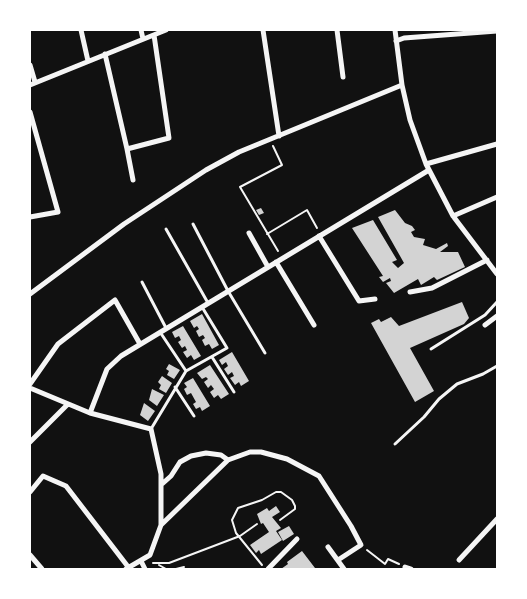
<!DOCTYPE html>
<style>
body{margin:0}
#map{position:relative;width:527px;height:599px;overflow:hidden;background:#111;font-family:"Roboto Condensed",sans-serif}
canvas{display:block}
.frame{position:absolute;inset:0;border:31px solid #fff;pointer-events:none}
</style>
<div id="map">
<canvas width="527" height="599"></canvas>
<div class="frame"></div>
</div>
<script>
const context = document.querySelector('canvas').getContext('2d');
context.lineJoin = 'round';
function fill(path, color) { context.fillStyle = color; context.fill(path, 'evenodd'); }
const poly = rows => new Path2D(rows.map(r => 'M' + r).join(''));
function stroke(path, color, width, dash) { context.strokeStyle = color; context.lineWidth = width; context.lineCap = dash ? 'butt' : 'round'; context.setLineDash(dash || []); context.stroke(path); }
fill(poly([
 [261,208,264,213,259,215,256,210],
 [395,210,405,223,412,226,415,230,411,232,414,237,425,239,423,245,436,249,447,243,448,246,440,252,458,252,465,267,437,280,434,277,421,285,418,279,394,293,386,283,391,281,390,278,383,282,379,277,383,276,352,228,373,220,397,260,392,262,398,268,404,263,378,217],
 [462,302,469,318,464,324,410,348,434,391,415,402,371,323,379,319,381,322,391,317,399,326],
 [202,314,219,345,212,349,209,344,205,346,202,340,205,338,203,335,199,337,196,331,199,329,197,326,194,328,190,321],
 [183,326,201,356,194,360,191,355,187,358,183,352,187,350,185,346,182,348,178,342,181,340,179,336,175,338,172,332],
 [232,352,249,381,241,386,239,382,235,385,230,378,234,376,232,372,228,375,224,369,228,366,226,362,222,365,219,360],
 [169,364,180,370,174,379,167,375,169,371,166,369],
 [210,365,229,394,221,399,218,395,214,398,210,392,214,389,211,385,208,388,204,382,208,379,206,377,202,379,197,373],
 [162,376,172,383,166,393,159,389,161,385,158,382],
 [193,378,210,406,202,411,200,407,196,409,193,404,196,402,191,393,187,395,184,389,187,387,184,383],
 [152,389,164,395,157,406,149,400],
 [144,403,155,411,148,421,140,415],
 [276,506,280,512,272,517,281,528,276,531,282,540,261,554,259,550,256,553,250,545,269,532,263,523,261,524,257,514,267,508,269,511],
 [289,526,294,534,283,541,278,532],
 [302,551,315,568,281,569,288,564,287,562]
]), '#d3d3d3');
stroke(poly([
 [273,146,282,165,240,187,278,251],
 [267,234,307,210,317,228],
 [367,550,385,564,388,559,399,564],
 [153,563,169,563,240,536,257,524],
 [159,565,166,569],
 [262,565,236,533,232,520,238,508,262,500,276,492,281,492,292,500,295,506,295,509,280,520],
 [176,569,184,567]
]), '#f5f5f5', 2);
stroke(poly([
 [193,224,228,291,265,353],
 [166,229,208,303],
 [142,282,166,328],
 [160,332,186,371],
 [431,349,485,315,497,302],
 [212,357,234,392],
 [175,387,194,416],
 [151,429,186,371,227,348,202,307],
 [395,444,424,417,439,399,457,384,483,374,497,366]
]), '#f5f5f5', 3);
stroke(poly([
 [81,30,88,61],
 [141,30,143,39],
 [263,30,279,136],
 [337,30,343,77],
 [395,30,402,85,410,120,426,164,453,216,497,274],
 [396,41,404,38,497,31],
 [105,54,127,149,169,138,154,35],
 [30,65,35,82],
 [30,85,166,30],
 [30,112,58,212,30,217],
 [127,149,133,180],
 [426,164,497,144],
 [453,216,497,197],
 [249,233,268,267],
 [319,236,359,301,375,299],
 [276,262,314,325],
 [410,292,432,288,487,260],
 [30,294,124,224,206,170,239,152,402,85],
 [485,325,497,316],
 [30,384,58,344,115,300,140,344],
 [30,388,90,413,151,429,161,474,161,525,150,555,126,569],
 [90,413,107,369,121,356,429,170],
 [30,442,67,405],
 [162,484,171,476,180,462,191,456,206,453,221,455,228,460,250,452,261,452,287,459,319,476,351,526,361,545,338,560],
 [30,492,43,476,66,486,129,568],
 [161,525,228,460],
 [328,547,344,569],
 [30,555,42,569],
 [459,560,497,519],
 [141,561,145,569],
 [405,567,411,569],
 [268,569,297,539]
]), '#f5f5f5', 5);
</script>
